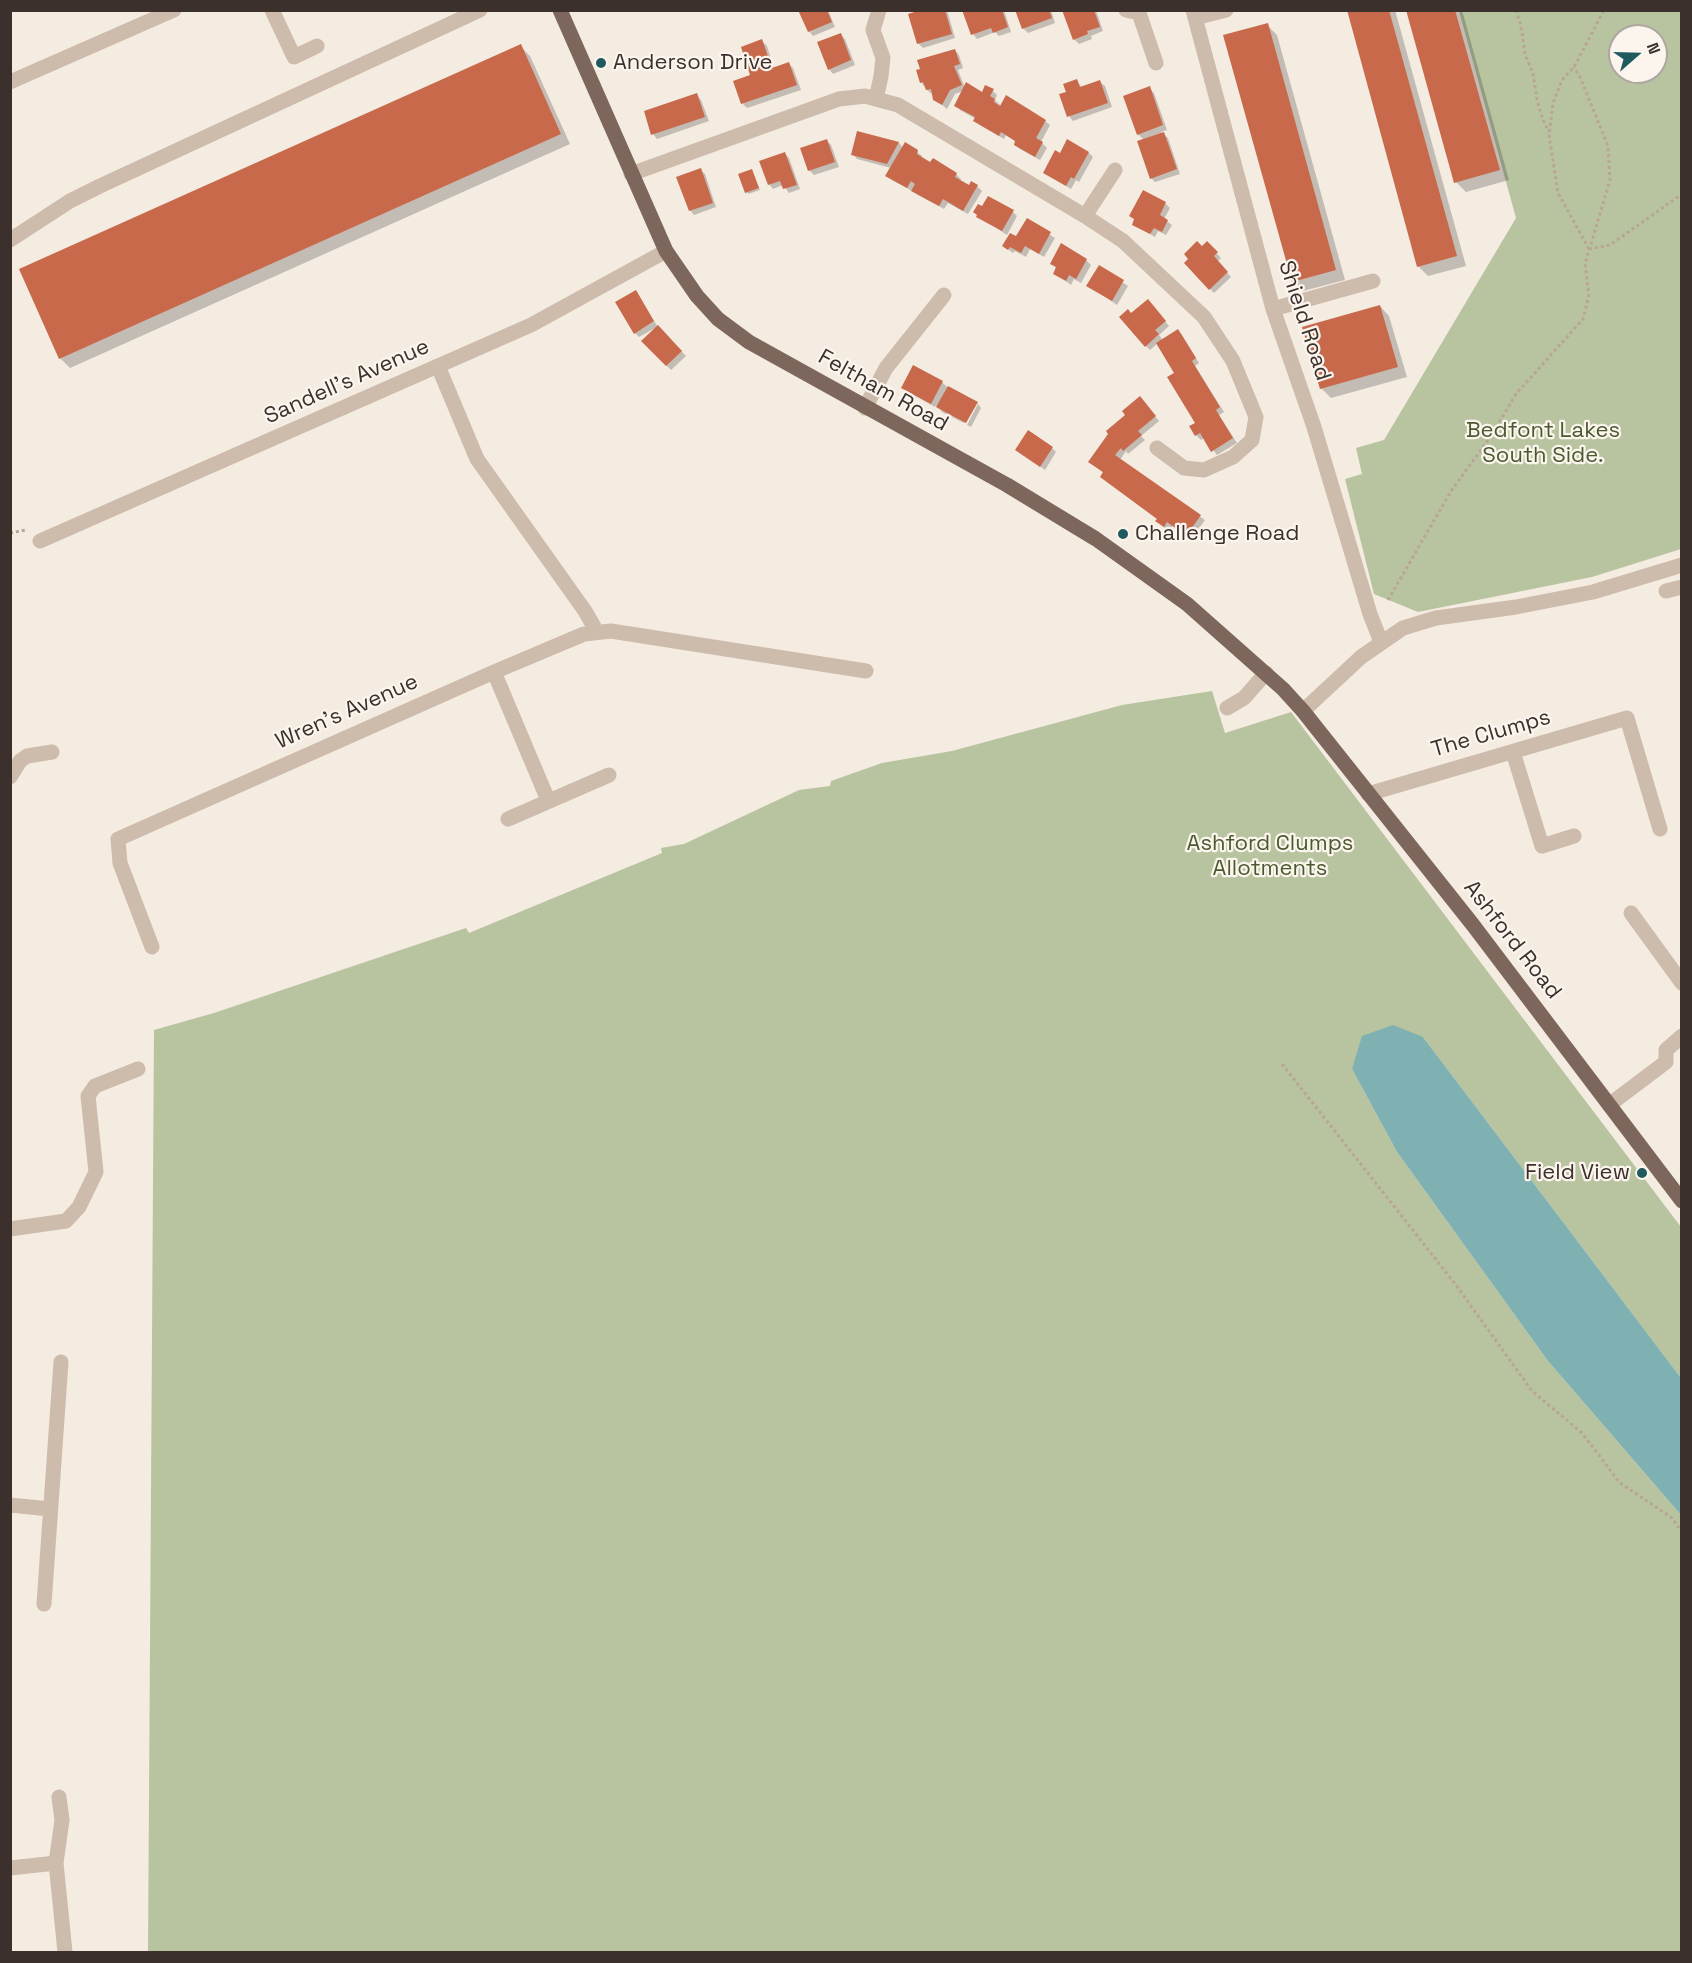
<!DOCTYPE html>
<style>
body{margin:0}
#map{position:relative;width:1692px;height:1963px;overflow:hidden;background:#f4ebe1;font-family:"Space Grotesk",sans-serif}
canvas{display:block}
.frame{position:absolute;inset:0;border:12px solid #3b302b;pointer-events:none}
.north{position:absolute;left:1608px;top:24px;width:60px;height:60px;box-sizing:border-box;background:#fbf5ee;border:2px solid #aea6a0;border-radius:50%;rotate:70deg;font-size:16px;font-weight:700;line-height:24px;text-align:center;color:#3b302b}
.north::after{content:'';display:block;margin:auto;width:21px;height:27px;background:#1f5a5e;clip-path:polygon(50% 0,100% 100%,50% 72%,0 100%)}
</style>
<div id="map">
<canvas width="1692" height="1963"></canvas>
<div class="frame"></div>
<div class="north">N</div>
</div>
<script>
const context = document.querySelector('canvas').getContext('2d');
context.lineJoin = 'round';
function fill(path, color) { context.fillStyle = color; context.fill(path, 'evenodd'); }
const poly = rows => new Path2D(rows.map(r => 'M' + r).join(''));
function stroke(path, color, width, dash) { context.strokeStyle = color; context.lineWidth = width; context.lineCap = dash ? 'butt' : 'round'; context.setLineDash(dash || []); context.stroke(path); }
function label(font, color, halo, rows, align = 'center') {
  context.font = font + ' "Space Grotesk",sans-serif'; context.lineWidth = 4.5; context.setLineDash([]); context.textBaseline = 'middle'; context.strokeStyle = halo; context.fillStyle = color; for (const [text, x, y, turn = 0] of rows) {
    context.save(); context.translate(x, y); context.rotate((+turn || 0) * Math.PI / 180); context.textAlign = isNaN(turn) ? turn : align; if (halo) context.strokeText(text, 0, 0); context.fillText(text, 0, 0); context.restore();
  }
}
fill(poly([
 [1459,11,1681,11,1681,549,1592,577,1418,612,1374,594,1345,479,1362,474,1356,448,1384,440,1516,218],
 [1620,36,1656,36,1656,72,1620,72],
 [1212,691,1225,733,1291,712,1681,1227,1681,1378,1423,1037,1352,1069,1397,1152,1548,1361,1681,1515,1681,1952,148,1952,154,1030,214,1013,466,928,469,933,662,853,661,848,684,844,799,790,830,786,831,781,882,763,952,751,1122,705]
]), '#b8c4a0');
fill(poly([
 [1393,1025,1423,1037,1681,1378,1681,1515,1548,1361,1397,1152,1352,1069,1362,1036]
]), '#7fb0b2');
fill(poly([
 [800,10,828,10,835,27,813,36,809,31],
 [927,10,947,10,955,38,923,48,918,43],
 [964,10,1004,10,1011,32,999,36,995,32,977,39,973,34],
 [1017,10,1051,10,1055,23,1028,33,1023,28],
 [1064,10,1096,10,1103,31,1091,36,1092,39,1079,44,1074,39],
 [1348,10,1395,10,1466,266,1428,276,1418,266],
 [1408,10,1462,10,1509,180,1466,192,1456,182],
 [1267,25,1277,35,1345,280,1303,291,1293,281],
 [841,35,845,39,855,65,833,74,829,69],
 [762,41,767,46,774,68,789,64,793,68,801,90,747,108,743,104,735,81,752,76],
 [520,46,530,56,570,144,70,368,60,358],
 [955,50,959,55,963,68,958,70,965,88,983,94,993,91,997,95,995,100,1001,106,1045,121,1050,125,1041,142,1047,148,1040,160,1020,149,1015,145,1017,142,1006,135,1004,139,980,125,975,121,976,119,960,110,956,106,963,91,955,94,947,109,935,99,934,94,932,94,927,90,921,82],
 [1077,81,1082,88,1100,82,1105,86,1112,107,1073,121,1069,116,1068,93],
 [1149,88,1154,93,1167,130,1161,132,1168,138,1180,174,1155,182,1151,178,1144,140,1138,134],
 [697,95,701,100,709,121,657,139,653,134],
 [858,132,899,143,903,148,917,152,922,156,921,158,930,164,933,160,956,174,961,179,960,181,970,187,977,186,982,191,968,214,948,203,944,209,918,195,913,190,912,191,892,180,887,175,891,168,857,159,853,154],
 [827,141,831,145,839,167,814,175,810,171,802,149],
 [1089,153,1093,157,1079,182,1076,180,1071,189,1044,172,1060,155],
 [785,154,789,158,800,189,789,193,783,185,773,189,769,184],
 [700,170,705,174,716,207,694,215,690,210],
 [752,171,760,190,748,194,740,175],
 [1143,192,1166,204,1170,208,1164,219,1172,225,1166,235,1158,231,1155,237,1133,224],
 [1013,212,1017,216,1007,235,978,216],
 [1027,220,1055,238,1044,257,1030,249,1026,257,1015,251,1013,253,1004,246,1017,238],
 [1207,243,1221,258,1217,262,1231,277,1214,293,1186,263],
 [1086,260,1091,265,1081,283,1074,279,1071,285,1055,273,1056,268,1052,263],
 [1099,267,1128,286,1117,305,1088,285],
 [635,292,658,327,686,356,671,370,643,341,655,328,639,337,635,333],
 [1152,306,1169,326,1159,335,1163,340,1178,331,1182,335,1199,363,1195,366,1224,412,1219,415,1237,443,1217,455,1204,438,1201,440,1196,435,1197,423,1176,373,1158,343,1150,350,1146,346,1131,315],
 [1380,306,1389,316,1407,377,1331,398,1321,388],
 [942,382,947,387,975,403,964,423,942,412,936,405,935,407,908,392,903,388],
 [1144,403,1159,421,1141,436,1145,440,1128,454,1126,451,1120,460,1205,520,1191,539,1173,525,1169,531,1162,526,1157,521,1159,519,1095,466],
 [978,404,981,408,971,427,967,425],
 [1052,448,1056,452,1045,470,1017,450]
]), '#0003');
fill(poly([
 [798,10,827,10,832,22,808,32],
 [921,10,945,10,952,34,917,44,908,14],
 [962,10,1002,10,1008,27,993,33,991,28,971,35],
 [1015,10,1049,10,1052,18,1022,29],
 [1062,10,1094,10,1100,27,1087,31,1088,34,1073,40],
 [1347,10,1389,10,1457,256,1417,267],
 [1406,10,1455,10,1500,170,1454,183],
 [1268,23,1336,270,1292,282,1223,35],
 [841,33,851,60,828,70,817,42],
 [762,39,772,68,789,62,797,85,741,104,733,81,750,75,741,47],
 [521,44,561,134,59,359,19,269],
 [955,49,960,64,954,66,962,85,950,90,942,105,933,100,931,89,926,90,923,82,920,83,916,70,920,69,917,60],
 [1077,79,1080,87,1100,80,1108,103,1067,117,1059,94,1066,92,1063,84],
 [966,82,982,92,985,85,994,89,990,96,995,99,994,102,1000,106,1006,95,1046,120,1036,138,1043,142,1035,157,1014,145,1015,141,1001,132,999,136,973,121,975,117,954,106],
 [1150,86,1163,125,1137,135,1123,96],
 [697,93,705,117,651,135,644,111],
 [857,131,899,142,887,164,851,155],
 [1164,132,1177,169,1150,179,1137,141],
 [827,139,835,162,808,171,800,148],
 [1067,139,1089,152,1074,179,1071,177,1066,186,1043,173,1055,150,1060,153],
 [905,142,918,150,917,154,930,162,933,158,957,173,955,177,969,185,971,181,978,185,963,211,943,199,939,206,911,191,915,184,911,181,907,188,885,176],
 [785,152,797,185,783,189,780,181,768,185,759,161],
 [701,168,713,203,689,211,676,177],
 [752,169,759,188,745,193,738,174],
 [1143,190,1166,202,1160,215,1168,220,1162,232,1154,228,1150,234,1132,225,1134,219,1129,216],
 [988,196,1014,210,1002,231,976,217,977,215,973,212,978,204,982,206],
 [1027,218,1051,232,1039,254,1025,246,1021,253,1010,247,1008,250,1002,246,1010,233,1016,236],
 [1197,241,1202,246,1207,241,1218,252,1214,256,1228,272,1209,290,1184,263,1188,259,1184,254],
 [1061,243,1087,259,1076,279,1069,275,1066,281,1053,274,1056,267,1050,264],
 [1099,265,1124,280,1112,301,1086,286],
 [636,290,654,321,634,334,615,302],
 [1148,299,1166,321,1155,330,1159,334,1145,347,1119,317,1128,309,1131,313],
 [1380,305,1398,367,1320,389,1302,327],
 [658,325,682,351,666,366,641,341],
 [1178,329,1196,358,1192,361,1220,407,1216,410,1233,438,1211,452,1200,433,1195,436,1189,426,1195,423,1167,377,1174,373,1156,343],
 [913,365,943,381,931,404,901,388],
 [948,386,978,402,966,423,936,407],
 [1140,396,1156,416,1138,431,1142,435,1123,451,1121,448,1115,455,1201,515,1186,536,1167,522,1164,527,1155,521,1157,519,1100,477,1103,472,1088,462,1108,434,1106,431,1125,415,1122,411],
 [1028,430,1053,447,1040,467,1015,450]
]), '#c8694b');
stroke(poly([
 [1516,10,1521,26,1525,54,1533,74,1537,100,1543,120,1549,132],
 [1589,249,1558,193,1549,135,1553,103,1562,80,1574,67,1604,10],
 [1589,249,1610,245,1682,194],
 [10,533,26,530],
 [1388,600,1451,491,1491,436,1516,394,1583,319,1589,295,1585,264,1610,180,1608,146,1580,77,1574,67],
 [1282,1064,1456,1285,1532,1391,1582,1433,1620,1483,1671,1517,1682,1532]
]), '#b9a596', 3, [3, 3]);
stroke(poly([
 [272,10,294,57,317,46],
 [1126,10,1139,13,1156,63],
 [1193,10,1273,309,1314,427,1370,614,1381,642],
 [1195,18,1226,10],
 [10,82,174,10],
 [876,99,881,76,883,58,873,30,879,10],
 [631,174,839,99,865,96,898,105,1085,216,1123,241,1204,317,1233,361,1256,417,1252,440,1233,457,1204,470,1184,468,1157,448],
 [1085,216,1115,170],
 [10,240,70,201,100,186,480,10],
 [1273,309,1373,281],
 [438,366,477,459,585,611,597,632],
 [865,408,886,368,944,295],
 [40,541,531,325,666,251],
 [1666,591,1682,587],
 [494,672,548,800],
 [1227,708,1244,698,1266,673],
 [1303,711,1361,657,1403,628,1436,618,1516,607,1593,592,1682,565],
 [1513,752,1542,846,1574,836],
 [10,777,20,761,27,756,52,752],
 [1368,794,1627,718,1660,829],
 [508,819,609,775],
 [1631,913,1682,983],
 [152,947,120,863,118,839,494,672,584,634,611,631,866,671],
 [1609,1105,1666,1062,1666,1050,1682,1036],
 [10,1229,66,1221,79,1207,96,1172,88,1096,95,1086,138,1069],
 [10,1505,50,1509],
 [44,1604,61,1362],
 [59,1797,62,1820,56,1863,65,1952],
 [10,1868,56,1863]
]), '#cdbbac', 15);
stroke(poly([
 [560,10,666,251,697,296,718,319,749,342,1007,485,1096,539,1187,604,1283,689,1303,711,1473,925,1682,1201]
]), '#7d675c', 15);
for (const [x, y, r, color] of [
 [601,63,6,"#1f5a5e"],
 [1123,534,6,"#1f5a5e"],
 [1642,1173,6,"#1f5a5e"]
]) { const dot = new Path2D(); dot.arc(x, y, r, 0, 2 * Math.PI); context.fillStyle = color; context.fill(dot); stroke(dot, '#fbf5ee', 2); }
label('22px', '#3b302b', '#fbf5ee', [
 ["Anderson Drive",613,63],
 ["Challenge Road",1135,534],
 ["Field View",1630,1173,"right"]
], 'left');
label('22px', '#3b302b', '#fbf5ee', [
 ["Shield Road",1304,321,72],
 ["Sandell's Avenue",347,382,-24],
 ["Feltham Road",883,391,29],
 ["Wren's Avenue",347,712,-24],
 ["The Clumps",1491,734,-16],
 ["Ashford Road",1512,940,52]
]);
label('22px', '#4a5a2e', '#fbf5ee', [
 ["Bedfont Lakes",1543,431],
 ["South Side.",1543,456],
 ["Ashford Clumps",1270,844],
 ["Allotments",1270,869]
]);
</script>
